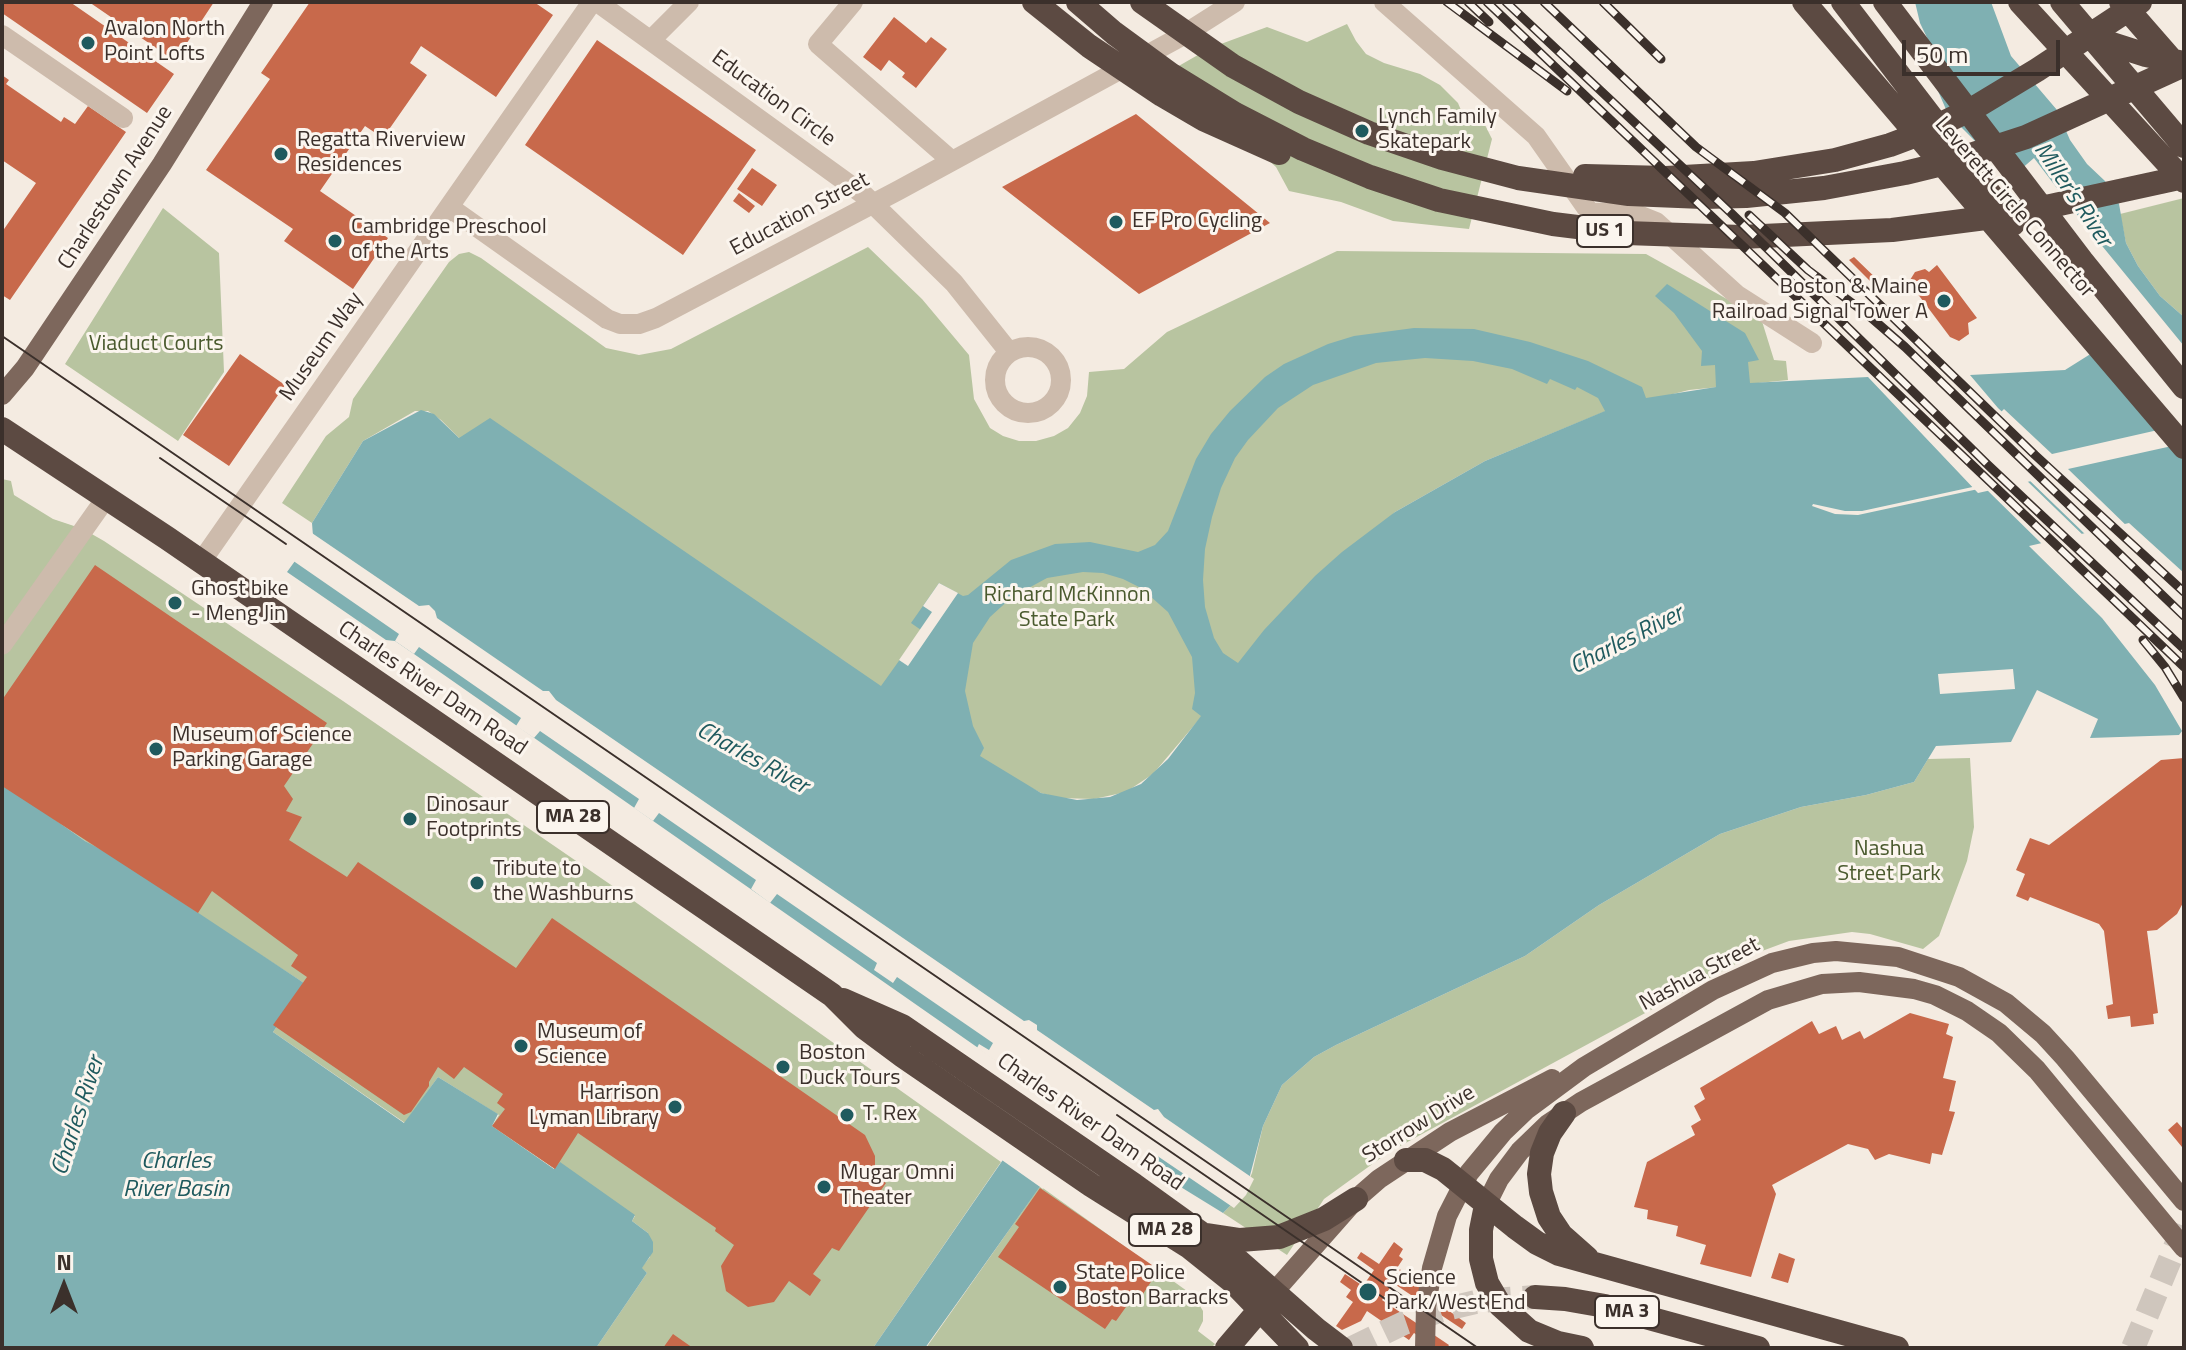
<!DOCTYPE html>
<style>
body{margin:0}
#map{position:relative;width:2186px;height:1350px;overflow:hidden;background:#f4ebe1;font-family:"Titillium Web",sans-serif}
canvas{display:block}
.frame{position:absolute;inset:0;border:4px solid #3b302b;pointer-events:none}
.north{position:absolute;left:24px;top:1246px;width:80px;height:80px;-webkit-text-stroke:6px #fbf5ee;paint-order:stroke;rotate:0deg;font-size:22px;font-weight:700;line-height:32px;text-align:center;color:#3b302b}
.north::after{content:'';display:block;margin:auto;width:28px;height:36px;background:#3b302b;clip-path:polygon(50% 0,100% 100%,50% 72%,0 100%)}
.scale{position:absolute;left:1902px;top:40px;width:158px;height:36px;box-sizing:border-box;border:4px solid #3b302b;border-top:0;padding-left:10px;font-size:24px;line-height:28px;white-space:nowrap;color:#3b302b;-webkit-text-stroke:6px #fbf5ee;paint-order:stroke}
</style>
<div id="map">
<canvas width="2186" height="1350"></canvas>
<div class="frame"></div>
<div class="north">N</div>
<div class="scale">50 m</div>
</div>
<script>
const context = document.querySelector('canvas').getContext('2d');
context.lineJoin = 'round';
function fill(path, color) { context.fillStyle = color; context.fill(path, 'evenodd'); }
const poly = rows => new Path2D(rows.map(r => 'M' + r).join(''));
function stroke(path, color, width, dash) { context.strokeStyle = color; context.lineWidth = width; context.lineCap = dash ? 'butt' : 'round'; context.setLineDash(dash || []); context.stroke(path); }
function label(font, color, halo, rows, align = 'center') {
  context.font = font + ' "Titillium Web",sans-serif'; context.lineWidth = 6; context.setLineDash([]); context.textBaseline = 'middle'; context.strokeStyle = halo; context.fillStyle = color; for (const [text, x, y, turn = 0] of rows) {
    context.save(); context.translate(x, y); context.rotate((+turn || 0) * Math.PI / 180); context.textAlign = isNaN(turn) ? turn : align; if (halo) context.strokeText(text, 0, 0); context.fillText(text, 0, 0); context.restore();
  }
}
fill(poly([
 [1347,24,1356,41,1366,54,1384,63,1420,74,1440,85,1458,103,1463,115,1473,114,1484,123,1492,139,1469,229,1393,221,1341,202,1289,191,1276,167,1170,71,1210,48,1267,27,1307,42],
 [2184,198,2184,317,2160,296,2138,266,2126,243,2120,214],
 [163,208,219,253,224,372,178,441,65,364],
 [868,247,922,299,969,355,974,399,990,428,1003,436,1019,441,1036,441,1054,436,1068,428,1080,413,1087,396,1089,372,1124,369,1167,332,1337,251,1646,254,1761,318,1774,360,1786,361,1788,380,1689,390,1606,411,1485,461,1395,512,1202,716,1153,774,1126,792,1094,799,1059,798,1041,793,1024,784,459,438,441,420,428,411,415,411,363,441,312,523,282,503,326,436,349,417,353,399,449,262,459,254,469,252,481,258,606,348,639,355,671,349],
 [2,479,11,481,14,495,53,519,83,529,104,541,343,701,617,889,1001,1162,873,1348,596,1348,647,1273,641,1268,650,1257,648,1233,632,1221,635,1216,555,1169,492,1126,499,1115,438,1077,405,1123,273,1032,307,985,85,841,2,782],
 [1970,758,1974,827,1967,861,1939,936,1923,949,1870,934,1852,932,1789,941,1754,954,1389,1152,1324,1199,1287,1255,1223,1213,1243,1193,1252,1173,1263,1126,1282,1085,1314,1057,1336,1045,1525,956,1599,905,1720,834,1801,807,1866,795,1914,782,1928,759],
 [1040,1186,1194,1296,1203,1311,1203,1321,1198,1331,1215,1344,1211,1348,926,1348]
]), '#b8c4a0');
fill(poly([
 [1915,2,1991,2,2011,56,2057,110,2070,140,2087,164,2105,181,2119,204,2126,243,2138,266,2160,296,2184,317,2184,573,2129,523,2029,546,2102,618,2155,685,2182,731,2179,735,2090,738,2098,719,2037,690,2011,742,1936,746,1914,782,1866,795,1801,807,1720,834,1599,905,1525,956,1336,1045,1314,1057,1282,1085,1263,1126,1248,1183,1243,1193,1223,1213,1158,1173,1086,1122,925,1348,873,1348,1047,1096,414,654,395,641,386,640,287,572,313,536,312,523,363,441,421,410,434,414,459,438,490,418,881,686,921,630,911,623,939,583,963,596,968,595,1011,560,1055,544,1090,542,1138,552,1155,545,1168,531,1196,459,1211,434,1230,411,1265,377,1284,364,1328,344,1354,336,1414,328,1474,329,1530,342,1588,361,1642,387,1646,398,1716,387,1715,365,1701,366,1702,351,1674,313,1655,296,1667,284,1745,333,1759,360,1748,362,1750,383,1868,377,1978,493,2067,473,1998,408,1970,375,2065,370,2108,343,2112,336,2108,302,1985,151,1948,114,1935,84,1932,48,1920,23],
 [1425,358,1473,361,1512,369,1547,384,1550,379,1575,390,1577,387,1598,398,1605,411,1485,461,1395,512,1342,552,1315,576,1264,630,1238,663,1223,653,1214,638,1205,607,1203,580,1205,549,1212,517,1221,488,1235,458,1248,440,1278,408,1313,385,1376,363],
 [1083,572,1103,573,1123,579,1141,588,1168,612,1192,657,1195,693,1192,709,1201,716,1168,759,1141,784,1110,797,1077,800,1041,793,980,756,984,748,973,726,965,691,973,643,990,617,1012,597,1047,578],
 [2,782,85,841,111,855,307,985,273,1032,404,1123,438,1077,498,1114,492,1126,554,1169,560,1162,635,1215,632,1221,648,1233,653,1242,653,1252,642,1268,647,1273,596,1348,2,1348]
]), '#7fb0b2');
fill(poly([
 [2034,158,2085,225,2184,346,2184,458,2105,340,2110,327,2104,304,2013,176],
 [2004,409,2052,454,2158,430,2172,446,2068,469,2131,530,2128,527,2087,536,2027,478,2060,471,1999,414],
 [2024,478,2085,537,2044,546,1984,487],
 [1977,486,1983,488,1858,515,1835,514,1812,506,1813,504,1845,511,1862,511],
 [309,531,419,606,429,605,435,611,437,618,543,691,549,691,556,700,1024,1021,1029,1020,1037,1025,1037,1030,1154,1110,1158,1109,1164,1117,1254,1179,1246,1195,1234,1208,1156,1155,1153,1159,1164,1166,1158,1173,1114,1142,1112,1145,1087,1127,1043,1189,999,1158,1042,1097,1017,1080,1019,1077,977,1048,979,1044,989,1050,993,1043,897,977,893,983,874,970,877,963,777,894,770,903,751,889,756,880,659,813,653,821,634,808,639,799,540,731,534,738,516,726,521,718,419,647,414,654,395,641,399,634,292,560,309,535],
 [939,583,958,593,908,666,899,660,932,612,923,606],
 [2013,669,2015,689,1940,694,1938,674]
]), '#f4ebe1');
fill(poly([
 [2,2,70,2,174,74,147,113,2,13],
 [89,2,214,2,175,61],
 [310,2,534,2,553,15,496,97,421,46,410,63,427,75,383,138,365,126,320,191,388,238,353,289,284,241,293,229,206,170,270,79,261,73],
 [894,17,926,43,931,37,947,49,916,88,902,77,905,73,889,60,881,71,863,57],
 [597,40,756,150,683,255,525,145],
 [2,75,9,80,6,84,61,122,64,117,75,124,88,106,126,132,10,300,2,295,2,232,36,183,2,160],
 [1136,114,1270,223,1139,294,1002,187],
 [752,168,777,185,762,206,737,189],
 [739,193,755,206,749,213,733,201],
 [1854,257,1883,285,1879,290,1849,260],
 [1937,265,1977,318,1968,323,1969,334,1959,341,1950,337,1911,285,1910,280,1915,272,1925,269,1929,272],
 [240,354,285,385,229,466,183,435],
 [95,565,327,723,284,786,293,799,286,811,302,817,289,840,347,877,358,862,516,968,552,918,865,1135,875,1156,875,1176,886,1183,839,1251,832,1248,813,1274,821,1280,810,1296,789,1281,774,1302,748,1307,726,1291,721,1266,734,1245,715,1231,716,1228,578,1133,555,1169,492,1126,505,1109,497,1103,503,1094,464,1067,454,1079,438,1067,429,1082,429,1086,411,1112,404,1115,273,1025,307,977,291,966,298,955,212,891,198,913,2,786,2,700],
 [2184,758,2184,901,2177,914,2157,930,2147,931,2158,1013,2153,1014,2154,1024,2131,1027,2130,1016,2108,1019,2106,1006,2113,1004,2104,931,2099,924,2030,897,2028,901,2016,896,2025,874,2016,870,2030,838,2049,845,2161,760],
 [1910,1013,1949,1024,1946,1034,1953,1037,1943,1078,1956,1081,1949,1111,1955,1112,1942,1155,1932,1153,1930,1164,1889,1154,1875,1160,1868,1149,1848,1144,1772,1185,1776,1194,1751,1277,1700,1264,1706,1245,1676,1236,1678,1226,1647,1219,1648,1210,1634,1207,1647,1162,1695,1135,1691,1126,1701,1120,1694,1106,1705,1099,1700,1088,1812,1021,1819,1034,1836,1026,1842,1040,1860,1031,1864,1039],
 [2177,1122,2184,1130,2184,1145,2182,1147,2168,1130],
 [1040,1188,1152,1265,1149,1269,1156,1274,1143,1294,1138,1290,1116,1321,1112,1319,1105,1329,998,1257,1019,1227,1015,1224],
 [1394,1242,1403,1249,1399,1256,1403,1259,1397,1268,1401,1270,1396,1277,1406,1284,1413,1274,1443,1295,1438,1303,1466,1323,1462,1329,1393,1283,1382,1300,1449,1345,1447,1348,1436,1348,1414,1333,1409,1340,1367,1311,1361,1321,1342,1330,1336,1326,1353,1302,1346,1297,1351,1290,1340,1282,1345,1274,1363,1286,1374,1270,1357,1258,1361,1252,1379,1264],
 [1779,1253,1795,1259,1788,1283,1771,1278],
 [673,1334,693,1348,663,1348]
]), '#c8694b');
stroke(poly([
 [1352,1348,1404,1323,1442,1310,1480,1301,1535,1297],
 [2133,1348,2184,1226]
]), '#cfc6bd', 24, [24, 12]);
stroke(poly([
 [597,2,864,195,954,283,1009,352],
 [853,2,818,44,952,161],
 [1384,2,1536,136,1590,213,1631,212,1656,222,1737,295,1812,343],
 [1176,32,1180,37,1235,2],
 [2,35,123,118],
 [651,40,689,2],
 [449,207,607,319,620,324,639,324,656,318,899,190,1180,37],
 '995 380a33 33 0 1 1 66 0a33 33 0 1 1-66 0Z',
 [201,562,592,2],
 [2,645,106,498]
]), '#cdbbac', 20);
stroke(poly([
 [2,395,25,368,162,164,263,2],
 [1486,1205,1499,1179,1520,1151,1548,1124,1581,1102,1768,1000,1822,984,1859,982,1914,989,1935,995,1967,1011,1999,1033,2037,1070,2184,1248],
 [1274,1292,1356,1199,1379,1179,1450,1132,1552,1079],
 [1425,1348,1426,1307,1432,1268,1447,1216,1469,1173,1503,1132,1526,1110,1584,1067,1713,990,1772,963,1813,953,1836,951,1898,957,1959,977,2006,1003,2043,1034,2065,1058,2184,1201]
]), '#7d675c', 20);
stroke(poly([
 [1034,2,1089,46,1162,95,1203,119,1279,153],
 [1078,2,1114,33,1170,74,1235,114,1303,149,1370,177,1439,200,1553,224,1626,233,1741,237,1892,230,2009,215,2184,177],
 [1142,2,1233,66,1299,102,1369,133,1442,158,1518,178,1629,194,1703,197,1746,196,1824,188,1905,173,1946,163,2026,137,2184,65],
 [1804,2,2184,447],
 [1843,2,2013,224],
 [1885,2,2082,261,2184,387],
 [2020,2,2184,181],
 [2062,2,2184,146],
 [2121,2,2175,64],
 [2093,38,2146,55,2184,63],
 [1585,176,1666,178,1754,173,1835,160,1890,145,1922,133,1974,108,2037,70,2140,2],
 [2,429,167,538,832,995,864,1027,903,1056,1091,1185,1188,1246,1233,1282,1297,1348],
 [843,1000,902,1026,1134,1185,1234,1257,1316,1329,1341,1348],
 [1564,1113,1550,1133,1542,1153,1539,1174,1541,1192,1549,1217,1561,1235,1587,1258],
 [1406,1160,1425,1160,1443,1169,1515,1227,1537,1243,1559,1254,1897,1348],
 [1486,1205,1481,1230,1481,1259,1487,1283,1500,1305,1529,1331,1558,1343,1582,1348],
 [1207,1235,1240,1240,1279,1237,1324,1219,1356,1199],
 [1535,1297,1565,1299,1605,1306,1758,1348],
 [1227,1348,1268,1300]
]), '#5c4a42', 24);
stroke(poly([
 [2,336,1478,1348],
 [160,458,286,544],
 [1117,1115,1397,1307]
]), '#3b302b', 2);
const rail = poly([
 [1447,2,1567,91],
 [1468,2,1489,22],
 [1487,2,2184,667],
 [1506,2,1731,213,1988,465,2184,649],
 [1544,2,1696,147,1785,213,2035,455,2184,592],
 [1603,2,1661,59],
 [1749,215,1808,270,1868,315,1905,347,2184,616],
 [2143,640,2165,667,2184,698]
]);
stroke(rail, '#3b302b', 9);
stroke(rail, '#fbf5ee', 6, [18]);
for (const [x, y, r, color] of [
 [88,43,8,"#1f5a5e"],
 [1362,131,8,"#1f5a5e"],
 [281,154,8,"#1f5a5e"],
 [1116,222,8,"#1f5a5e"],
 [335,241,8,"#1f5a5e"],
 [1944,301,8,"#1f5a5e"],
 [175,603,8,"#1f5a5e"],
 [156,749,8,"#1f5a5e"],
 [410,819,8,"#1f5a5e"],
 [477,883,8,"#1f5a5e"],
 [521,1046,8,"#1f5a5e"],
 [783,1067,8,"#1f5a5e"],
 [675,1107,8,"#1f5a5e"],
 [847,1115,8,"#1f5a5e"],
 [824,1187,8,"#1f5a5e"],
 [1060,1287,8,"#1f5a5e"],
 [1368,1292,10,"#1f5a5e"]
]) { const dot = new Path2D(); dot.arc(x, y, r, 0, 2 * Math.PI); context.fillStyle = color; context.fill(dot); stroke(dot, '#fbf5ee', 3); }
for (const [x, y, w] of [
 [1605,231,56],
 [573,817,72],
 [1165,1230,72],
 [1627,1312,64]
]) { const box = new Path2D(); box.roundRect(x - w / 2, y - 16, w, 32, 6); context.fillStyle = '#fbf5ee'; context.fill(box); stroke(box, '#3b302b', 2); }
label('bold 20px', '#3b302b', null, [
 ["US 1",1605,231],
 ["MA 28",573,817],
 ["MA 28",1165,1230],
 ["MA 3",1627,1312]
]);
label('22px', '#3b302b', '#fbf5ee', [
 ["Avalon North",104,30],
 ["Point Lofts",104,55],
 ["Lynch Family",1378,118],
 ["Skatepark",1378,143],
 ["Regatta Riverview",297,141],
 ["Residences",297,166],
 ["EF Pro Cycling",1132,222],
 ["Cambridge Preschool",351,228],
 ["of the Arts",351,253],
 ["Boston & Maine",1928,288,"right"],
 ["Railroad Signal Tower A",1928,313,"right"],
 ["Ghost bike",191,590],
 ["- Meng Jin",191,615],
 ["Museum of Science",172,736],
 ["Parking Garage",172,761],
 ["Dinosaur",426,806],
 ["Footprints",426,831],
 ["Tribute to",493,870],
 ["the Washburns",493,895],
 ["Museum of",537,1033],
 ["Science",537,1058],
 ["Boston",799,1054],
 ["Duck Tours",799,1079],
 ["Harrison",659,1094,"right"],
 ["Lyman Library",659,1119,"right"],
 ["T. Rex",863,1115],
 ["Mugar Omni",840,1174],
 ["Theater",840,1199],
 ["State Police",1076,1274],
 ["Boston Barracks",1076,1299],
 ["Science",1386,1279],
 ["Park/West End",1386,1304]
], 'left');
label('22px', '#3b302b', '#fbf5ee', [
 ["Education Circle",773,99,36],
 ["Charlestown Avenue",116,188,-57],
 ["Leverett Circle Connector",2014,208,49],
 ["Education Street",800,215,-28],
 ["Museum Way",322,347,-55],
 ["Charles River Dam Road",432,689,34],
 ["Nashua Street",1700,975,-28],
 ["Charles River Dam Road",1090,1123,35],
 ["Storrow Drive",1419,1125,-32]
]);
label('22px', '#4a5a2e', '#fbf5ee', [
 ["Viaduct Courts",156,345],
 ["Richard McKinnon",1067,596],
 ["State Park",1067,621],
 ["Nashua",1889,850],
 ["Street Park",1889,875]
]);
label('italic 24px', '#1f5a5e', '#fbf5ee', [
 ["Miller's River",2072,195,56],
 ["Charles River",1627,641,-27],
 ["Charles River",752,759,29],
 ["Charles River",79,1116,-72],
 ["Charles",176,1162],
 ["River Basin",176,1190]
]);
</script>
